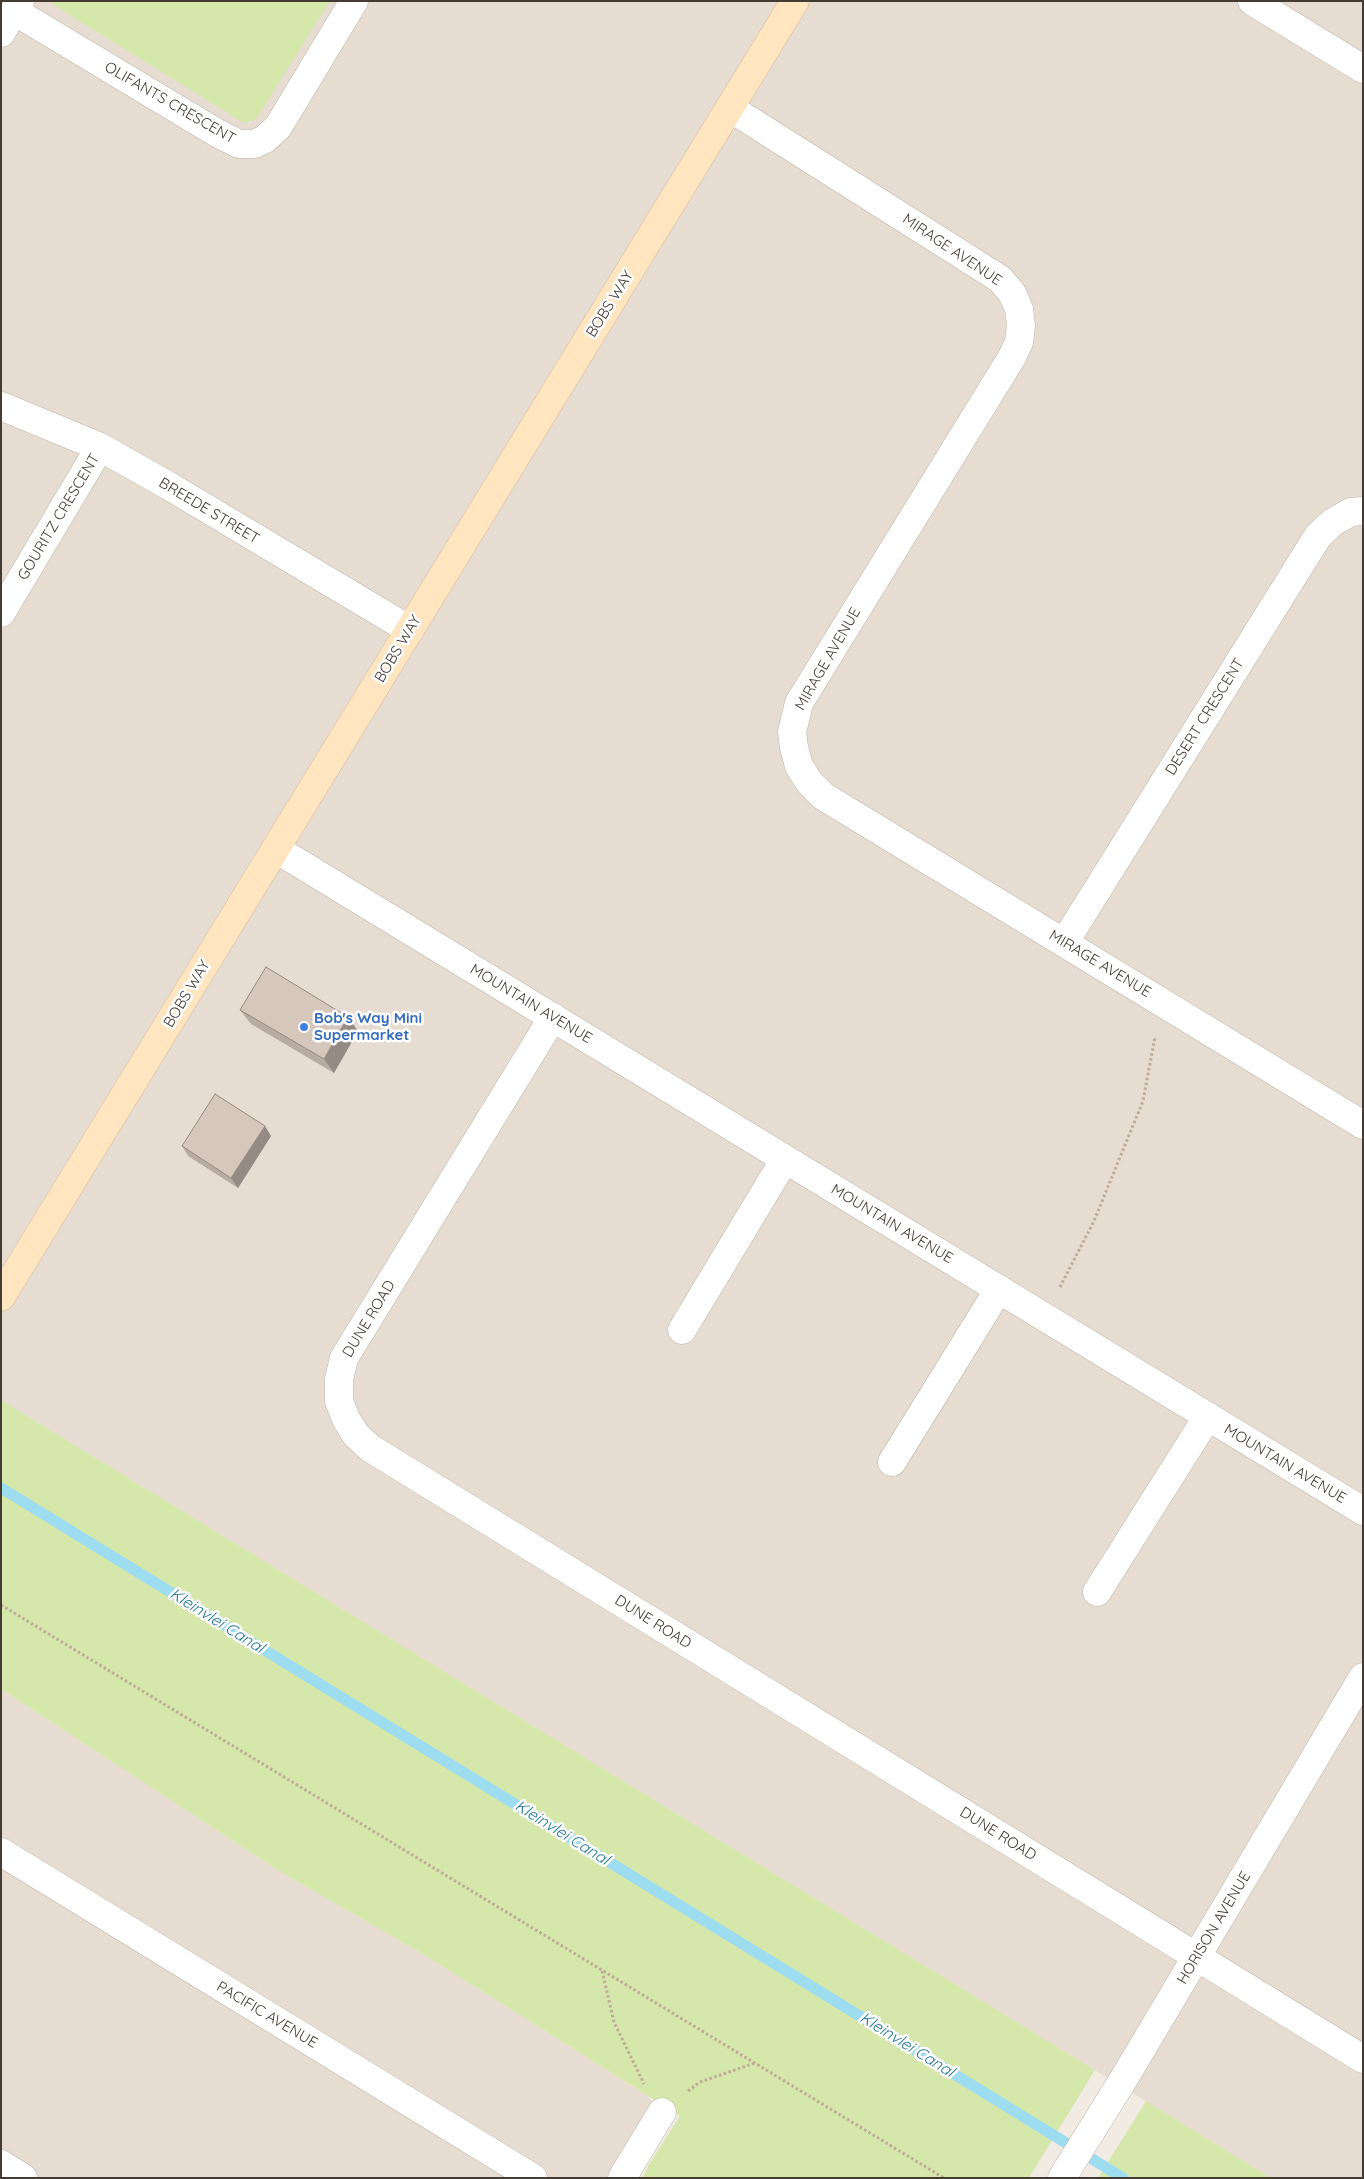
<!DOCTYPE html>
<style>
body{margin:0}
#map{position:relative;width:1364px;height:2179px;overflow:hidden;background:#f2ebe3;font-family:Quicksand,sans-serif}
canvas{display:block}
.frame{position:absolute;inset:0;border:2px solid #443b33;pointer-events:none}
</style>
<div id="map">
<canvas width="1364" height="2179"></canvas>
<div class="frame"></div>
</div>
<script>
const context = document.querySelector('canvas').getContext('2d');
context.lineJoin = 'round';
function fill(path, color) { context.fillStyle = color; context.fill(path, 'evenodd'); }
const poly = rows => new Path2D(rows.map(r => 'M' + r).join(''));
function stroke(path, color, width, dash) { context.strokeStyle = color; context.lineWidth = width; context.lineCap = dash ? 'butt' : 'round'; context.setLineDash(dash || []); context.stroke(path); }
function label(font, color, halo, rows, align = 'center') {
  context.font = font + ' Quicksand,sans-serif'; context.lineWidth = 5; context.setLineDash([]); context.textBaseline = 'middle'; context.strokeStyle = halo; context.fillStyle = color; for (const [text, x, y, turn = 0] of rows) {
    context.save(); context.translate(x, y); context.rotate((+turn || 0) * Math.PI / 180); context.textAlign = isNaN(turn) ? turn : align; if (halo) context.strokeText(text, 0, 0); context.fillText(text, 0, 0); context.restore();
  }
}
fill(poly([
 [1,1,1363,1,1363,2178,1271,2178,1,1400],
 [1,1689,279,1871,423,1954,648,2096,660,2112,620,2178,1,2178]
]), '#e6dcd1');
fill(poly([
 [52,1,330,1,256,119,244,123,52,4],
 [1,1400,1095,2070,1029,2178,643,2178,648,2166,680,2116,423,1954,279,1871,1,1689],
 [1146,2101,1271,2178,1098,2178]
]), '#d6e7ab');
stroke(poly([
 [1,1488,1123,2178]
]), '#9edcf0', 11);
const street = poly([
 [1252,1,1363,69],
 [14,11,217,133,239,144,254,144,265,139,278,127,354,1],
 [1,33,20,1],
 [730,108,1000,279,1012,293,1019,309,1021,325,1019,342,1012,357,799,703,792,732,794,747,799,766,809,782,823,796,1363,1125],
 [1,406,100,447,169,486,410,630],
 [1,613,100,447],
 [276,849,1363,1511],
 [1064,943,1318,536,1333,522,1351,512,1363,511],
 [553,1017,344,1358,339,1379,339,1401,346,1419,356,1435,370,1448,1363,2059],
 [682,1330,785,1159],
 [892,1462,999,1289],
 [1097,1592,1208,1416],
 [1,1852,533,2178],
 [1,2164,23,2178],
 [622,2178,662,2112],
 [1062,2178,1123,2080,1363,1677]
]);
const secondary = poly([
 [1,1297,795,1]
]);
stroke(street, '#c0b4a9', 29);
stroke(secondary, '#d6ba94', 29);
stroke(poly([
 [1060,1287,1094,1221,1143,1101,1155,1037],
 [1,1605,944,2178],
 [602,1971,614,2022,644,2084],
 [688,2091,700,2082,755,2063]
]), '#bfaa97', 3, [2.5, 2.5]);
stroke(street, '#fff', 28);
stroke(secondary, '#ffe5c0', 28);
fill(poly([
 [240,1010,358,1031,334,1073,251,1024],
 [271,1136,238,1188,188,1156,182,1146]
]), '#b8aba2');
fill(poly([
 [348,1017,358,1031,334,1073,324,1059],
 [265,1126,271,1136,238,1188,231,1178]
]), '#968b84');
const building = poly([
 [266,967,348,1017,324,1059,240,1010,266,967],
 [215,1094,265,1126,231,1178,182,1146,215,1094]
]);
fill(building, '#d6c7bc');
stroke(building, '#968b84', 1);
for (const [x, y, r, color] of [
 [304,1027,5,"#3f7fe0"]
]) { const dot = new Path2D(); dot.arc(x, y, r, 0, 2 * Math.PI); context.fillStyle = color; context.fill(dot); stroke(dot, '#fff', 2); }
label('15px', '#443b33', '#fff', [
 ["OLIFANTS CRESCENT",170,103,30],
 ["MIRAGE AVENUE",952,250,34],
 ["BOBS WAY",610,304,-58],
 ["BREEDE STREET",209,511,31],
 ["GOURITZ CRESCENT",59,517,-59],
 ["BOBS WAY",398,649,-59],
 ["MIRAGE AVENUE",828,659,-60],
 ["DESERT CRESCENT",1205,717,-58],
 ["MIRAGE AVENUE",1100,964,31],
 ["BOBS WAY",187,994,-59],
 ["MOUNTAIN AVENUE",531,1004,31],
 ["MOUNTAIN AVENUE",892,1224,31],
 ["DUNE ROAD",369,1319,-59],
 ["MOUNTAIN AVENUE",1285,1464,31],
 ["DUNE ROAD",653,1622,32],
 ["DUNE ROAD",998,1834,32],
 ["HORISON AVENUE",1214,1928,-59],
 ["PACIFIC AVENUE",267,2015,31]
]);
label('bold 15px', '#366cbe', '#fff', [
 ["Bob's Way Mini",314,1018],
 ["Supermarket",314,1035]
], 'left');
label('italic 16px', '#287b98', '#fff', [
 ["Kleinvlei Canal",217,1621,32],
 ["Kleinvlei Canal",562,1833,32],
 ["Kleinvlei Canal",907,2045,32]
]);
</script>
